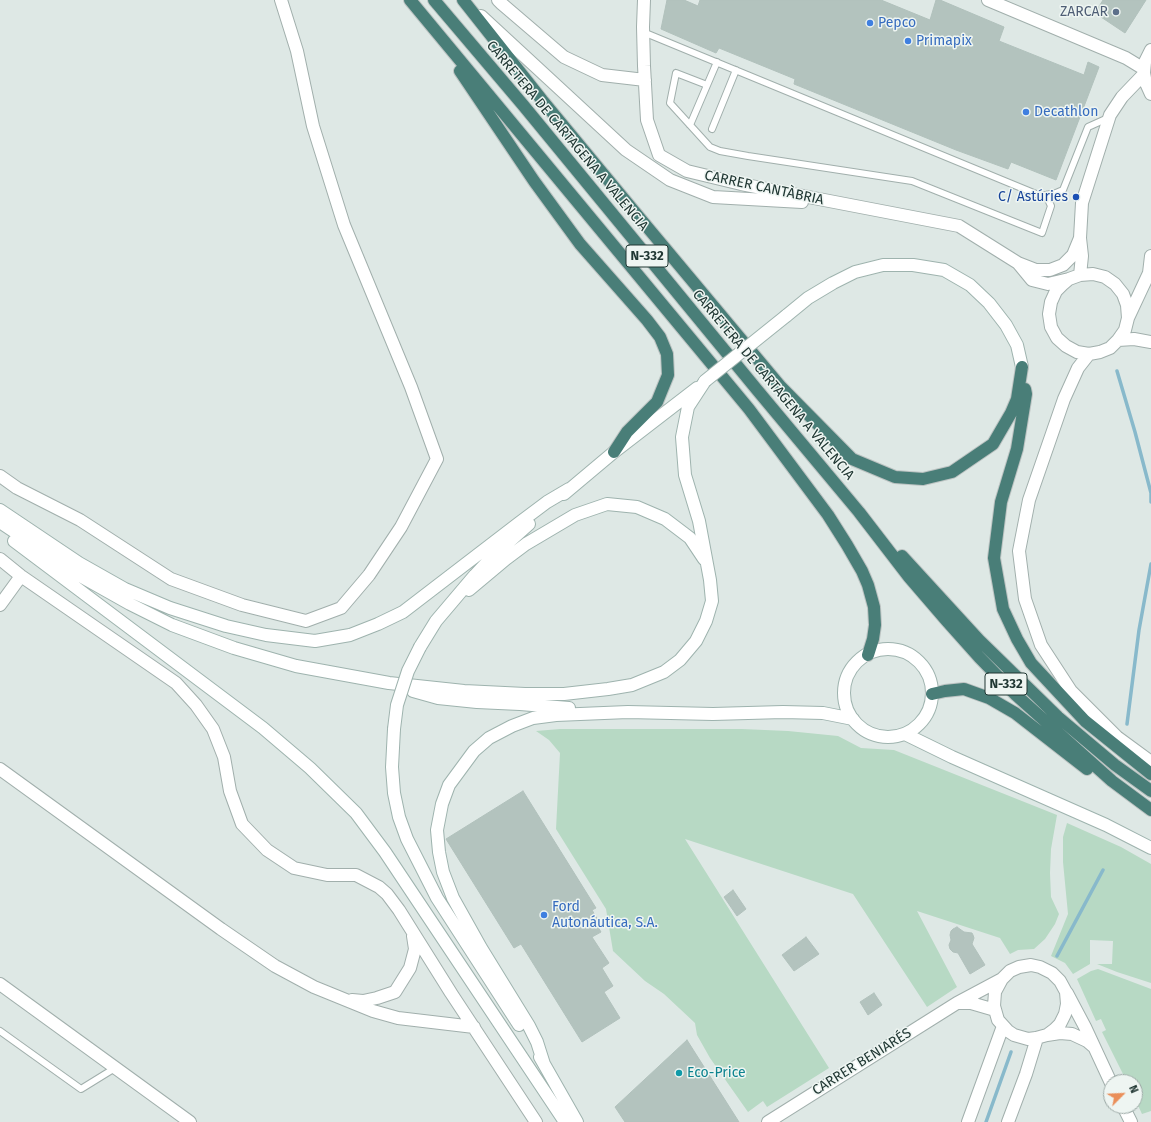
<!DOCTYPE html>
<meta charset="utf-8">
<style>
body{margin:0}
#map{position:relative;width:1151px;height:1122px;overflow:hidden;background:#dee8e5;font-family:"Fira Sans",sans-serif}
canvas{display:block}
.north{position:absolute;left:1103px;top:1074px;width:40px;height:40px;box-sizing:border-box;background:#eef5f2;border:1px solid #9ca9a6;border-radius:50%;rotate:66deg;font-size:11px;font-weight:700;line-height:16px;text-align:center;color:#203733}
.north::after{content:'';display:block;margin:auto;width:14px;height:18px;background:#ea8f5a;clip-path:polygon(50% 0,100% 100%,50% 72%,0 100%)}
</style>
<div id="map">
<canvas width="1151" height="1122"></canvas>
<div class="north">N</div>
</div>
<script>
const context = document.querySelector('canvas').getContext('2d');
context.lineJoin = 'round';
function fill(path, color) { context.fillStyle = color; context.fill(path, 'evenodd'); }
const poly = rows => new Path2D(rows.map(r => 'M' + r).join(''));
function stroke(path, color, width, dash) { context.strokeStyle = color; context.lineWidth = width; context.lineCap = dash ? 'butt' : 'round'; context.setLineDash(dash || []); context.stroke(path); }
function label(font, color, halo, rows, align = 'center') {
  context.font = font + ' "Fira Sans",sans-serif'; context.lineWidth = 3; context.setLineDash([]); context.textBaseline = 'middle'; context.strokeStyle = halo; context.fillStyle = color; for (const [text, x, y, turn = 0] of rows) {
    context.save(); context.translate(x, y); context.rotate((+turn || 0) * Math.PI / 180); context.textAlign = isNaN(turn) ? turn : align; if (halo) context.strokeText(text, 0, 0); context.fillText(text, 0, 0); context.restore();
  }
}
fill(poly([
 [560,729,742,729,788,731,838,736,861,748,894,750,1057,815,1051,849,1050,873,1051,897,1059,914,1055,924,1045,939,1034,949,1018,950,1010,954,1000,938,917,911,957,987,927,1007,853,894,685,839,829,1068,767,1107,763,1101,748,1112,710,1058,697,1035,695,1023,664,994,645,981,613,951,606,909,556,829,560,753,549,740,536,731],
 [1067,823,1121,847,1151,864,1151,983,1117,972,1097,964,1112,964,1113,941,1090,940,1090,964,1073,974,1065,963,1051,956,1068,914,1063,862,1063,837],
 [1098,969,1151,989,1151,1111,1142,1114,1135,1099,1135,1082,1127,1082,1102,1032,1106,1030,1101,1019,1096,1021,1077,979,1091,971]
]), '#b7d9c4');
stroke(poly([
 [1117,371,1135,432,1151,493,1151,502],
 [1127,724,1139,630,1151,564],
 [1057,956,1103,870],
 [986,1122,1011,1052]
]), '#88b9cb', 3.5);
const building = poly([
 [667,0,684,0,698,6,700,0,881,0,930,20,936,0,940,0,1004,27,999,41,1084,75,1088,62,1099,67,1056,180,1011,162,1008,169,956,150,794,84,795,79,719,48,716,53,661,29,667,0],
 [1103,0,1146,0,1125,33,1095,13,1103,0],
 [523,791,596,908,592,910,598,920,595,922,601,932,592,937,609,963,602,968,613,986,604,992,620,1018,582,1042,521,944,514,948,446,839,523,791],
 [733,890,746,909,737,916,724,897,733,890],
 [957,927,964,932,972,933,973,935,974,938,972,944,985,965,970,974,958,953,953,952,950,949,949,945,951,940,950,935,951,931,953,929,957,927],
 [806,937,819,954,794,971,782,955,806,937],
 [874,993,882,1005,868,1015,860,1002,874,993],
 [687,1040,739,1122,625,1122,615,1107,687,1040]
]);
fill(building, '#b3c3be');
stroke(building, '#b1c1bc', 1);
const service = poly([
 [643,32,1041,196,1056,193,1063,190,1088,127,1108,118],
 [707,85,676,73,670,103,710,147,720,151,748,156,912,181,1042,233,1051,206,1046,195],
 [690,125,717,62],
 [712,129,736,70],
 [0,1031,81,1089,115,1068]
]);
const minor = poly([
 [498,0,502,4,564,57,602,75,645,80],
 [644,0,643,27,644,66,647,120,659,155,687,171,741,184,959,226,1018,263,1036,270,1050,270,1063,265,1073,255,1080,238],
 [988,0,1126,58,1144,69],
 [481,16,626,150,670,180,713,197,802,202],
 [1151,50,1145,62,1144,73,1146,83,1151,94],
 [1018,263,1032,280,1048,284,1069,279,1080,275,1093,274,1105,277,1115,284,1123,294,1127,305,1128,318],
 [1080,275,1082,256,1080,238,1082,203,1110,115,1122,97,1144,74],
 [1069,279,1062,285,1056,291,1051,302,1049,314,1051,327,1057,338,1066,346,1077,352,1089,354,1100,352,1110,348,1118,340,1125,330,1128,318,1149,273,1151,256],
 [1118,340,1134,339,1151,342],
 [1089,354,1078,368,1064,399,1029,500,1019,551,1025,599,1041,645,1071,691,1117,737,1151,762],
 [0,476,17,488,80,520,171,579,242,605,306,621,341,608,369,575,401,527,437,459,411,387,344,225,313,126,297,51,281,0],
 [0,559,21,576,176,683,196,705,213,729,224,757,230,791,242,824,267,850,294,868,327,875,356,875,379,887,387,894,399,910,451,993,536,1122],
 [0,605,21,576],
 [0,769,221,929,275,966,314,987,373,1011,398,1018,474,1027],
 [0,984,190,1122],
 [1067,993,1085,1027,1111,1083],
 [352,1000,363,1001,377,998,395,992,410,968,415,949,413,936],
 [958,1003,971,1003,995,1010],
 [1047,1035,1060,1033,1072,1034,1087,1041,1094,1047],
 [1123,1106,1131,1122],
 [768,1122,957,1003,1002,979,1010,971,1019,967,1031,965,1040,967,1052,973,1060,981,1066,992,1067,1004,1065,1014,1060,1024,1055,1029,1047,1035,1036,1038,1028,1039,1014,1035,1008,1031,998,1020,994,1006,995,992,1002,979],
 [968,1122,1003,1026],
 [1008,1122,1026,1074,1037,1038]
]);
const secondary = poly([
 [786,316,808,298,833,283,855,272,883,265,913,265,944,270,970,285,989,303,1006,325,1017,345,1022,367],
 [564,494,614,452,697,388],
 [0,510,79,563,125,589,170,608,226,626,266,635,315,641,350,635,378,624,403,612,519,523,547,502,569,489],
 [0,522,82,577,130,604,172,625,234,648,296,666,389,683,464,691,525,694,564,694,608,689,632,685,664,672,680,660,696,641,706,621,712,601,710,580,699,521,685,475,682,437,688,407,705,381],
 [14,541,263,728,310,768,356,813,385,852,565,1122],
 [469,590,506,559,526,544,575,515,607,504,637,507,665,519,690,538,704,559],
 [420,647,436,621,475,575,491,558,529,524],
 '844 693a44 44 0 1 1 88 0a44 44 0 1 1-88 0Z',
 [413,691,438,698,477,702,520,704,569,708],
 [394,729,392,767,394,793,399,817,407,839,437,898,519,1025],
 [905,734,952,757,1106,825,1151,848],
 [540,1057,577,1122],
 [544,1064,537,1042,529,1026,481,948,453,898,443,872,439,852,437,830,442,804,449,785,474,751,489,738,512,726,533,718,556,715,628,712,713,714,783,712,823,713,853,719]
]);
const trunk = poly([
 [410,0,749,409,828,515,847,545,862,571,868,585,874,607,875,625,873,639,868,655],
 [434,0,523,105,758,391,859,512,909,577,946,620,979,657,1016,695,1112,781,1151,810],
 [463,0,542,100,633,210,781,387,852,459,895,477,923,479,952,472,993,444,1011,413,1017,399,1022,367],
 [460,71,534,181,580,244,647,320,660,337,667,354,668,375,657,402,627,432,614,452],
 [1025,389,1026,394,1017,449,1001,502,994,558,1003,609,1017,639,1031,663,1085,721,1151,774],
 [902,556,979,640,1058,717,1115,765,1151,791],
 [932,694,945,691,964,689,989,698,1015,713,1087,769]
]);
stroke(service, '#a1afac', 8);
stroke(minor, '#a1afac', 14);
stroke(secondary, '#9eb3ae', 14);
stroke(trunk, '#bcc3c2', 14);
stroke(service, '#fff', 6);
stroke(minor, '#fff', 12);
stroke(secondary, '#fff', 12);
stroke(trunk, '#497e78', 12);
const secondaryBridge = poly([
 [705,381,786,316],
 [394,729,397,705,408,671,420,647]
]);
stroke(secondaryBridge, '#9eb3ae', 14, []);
stroke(secondaryBridge, '#fff', 12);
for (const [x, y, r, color] of [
 [1116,12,4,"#5c6f8a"],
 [870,23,4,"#3f7fe0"],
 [908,41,4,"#3f7fe0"],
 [1026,112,4,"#3f7fe0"],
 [1076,197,4,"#1a4fb4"],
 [544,915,4,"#3f7fe0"],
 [679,1073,4,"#0f9aa8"]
]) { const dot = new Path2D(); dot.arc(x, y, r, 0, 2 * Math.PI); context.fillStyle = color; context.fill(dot); stroke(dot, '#eef5f2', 1.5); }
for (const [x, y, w] of [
 [647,256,42],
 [1006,684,42]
]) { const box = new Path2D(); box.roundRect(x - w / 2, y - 11, w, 22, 3); context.fillStyle = '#eef5f2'; context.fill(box); stroke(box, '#203733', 1); }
label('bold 13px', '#203733', null, [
 ["N-332",647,256],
 ["N-332",1006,684]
]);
label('14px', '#4e5e75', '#eef5f2', [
 ["ZARCAR",1108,12]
], 'right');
label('14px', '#366cbe', '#eef5f2', [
 ["Pepco",878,23],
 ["Primapix",916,41],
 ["Decathlon",1034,112],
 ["Ford",552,907],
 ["Autonáutica, S.A.",552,923]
], 'left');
label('14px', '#203733', '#eef5f2', [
 ["CARRETERA DE CARTAGENA A VALENCIA",567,136,50],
 ["CARRER CANTÀBRIA",764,188,12],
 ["CARRETERA DE CARTAGENA A VALENCIA",773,385,50],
 ["CARRER BENIARÉS",862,1062,-32]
]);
label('14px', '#164399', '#eef5f2', [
 ["C/ Astúries",1068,197]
], 'right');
label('14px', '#0d838f', '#eef5f2', [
 ["Eco-Price",687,1073]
], 'left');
</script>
